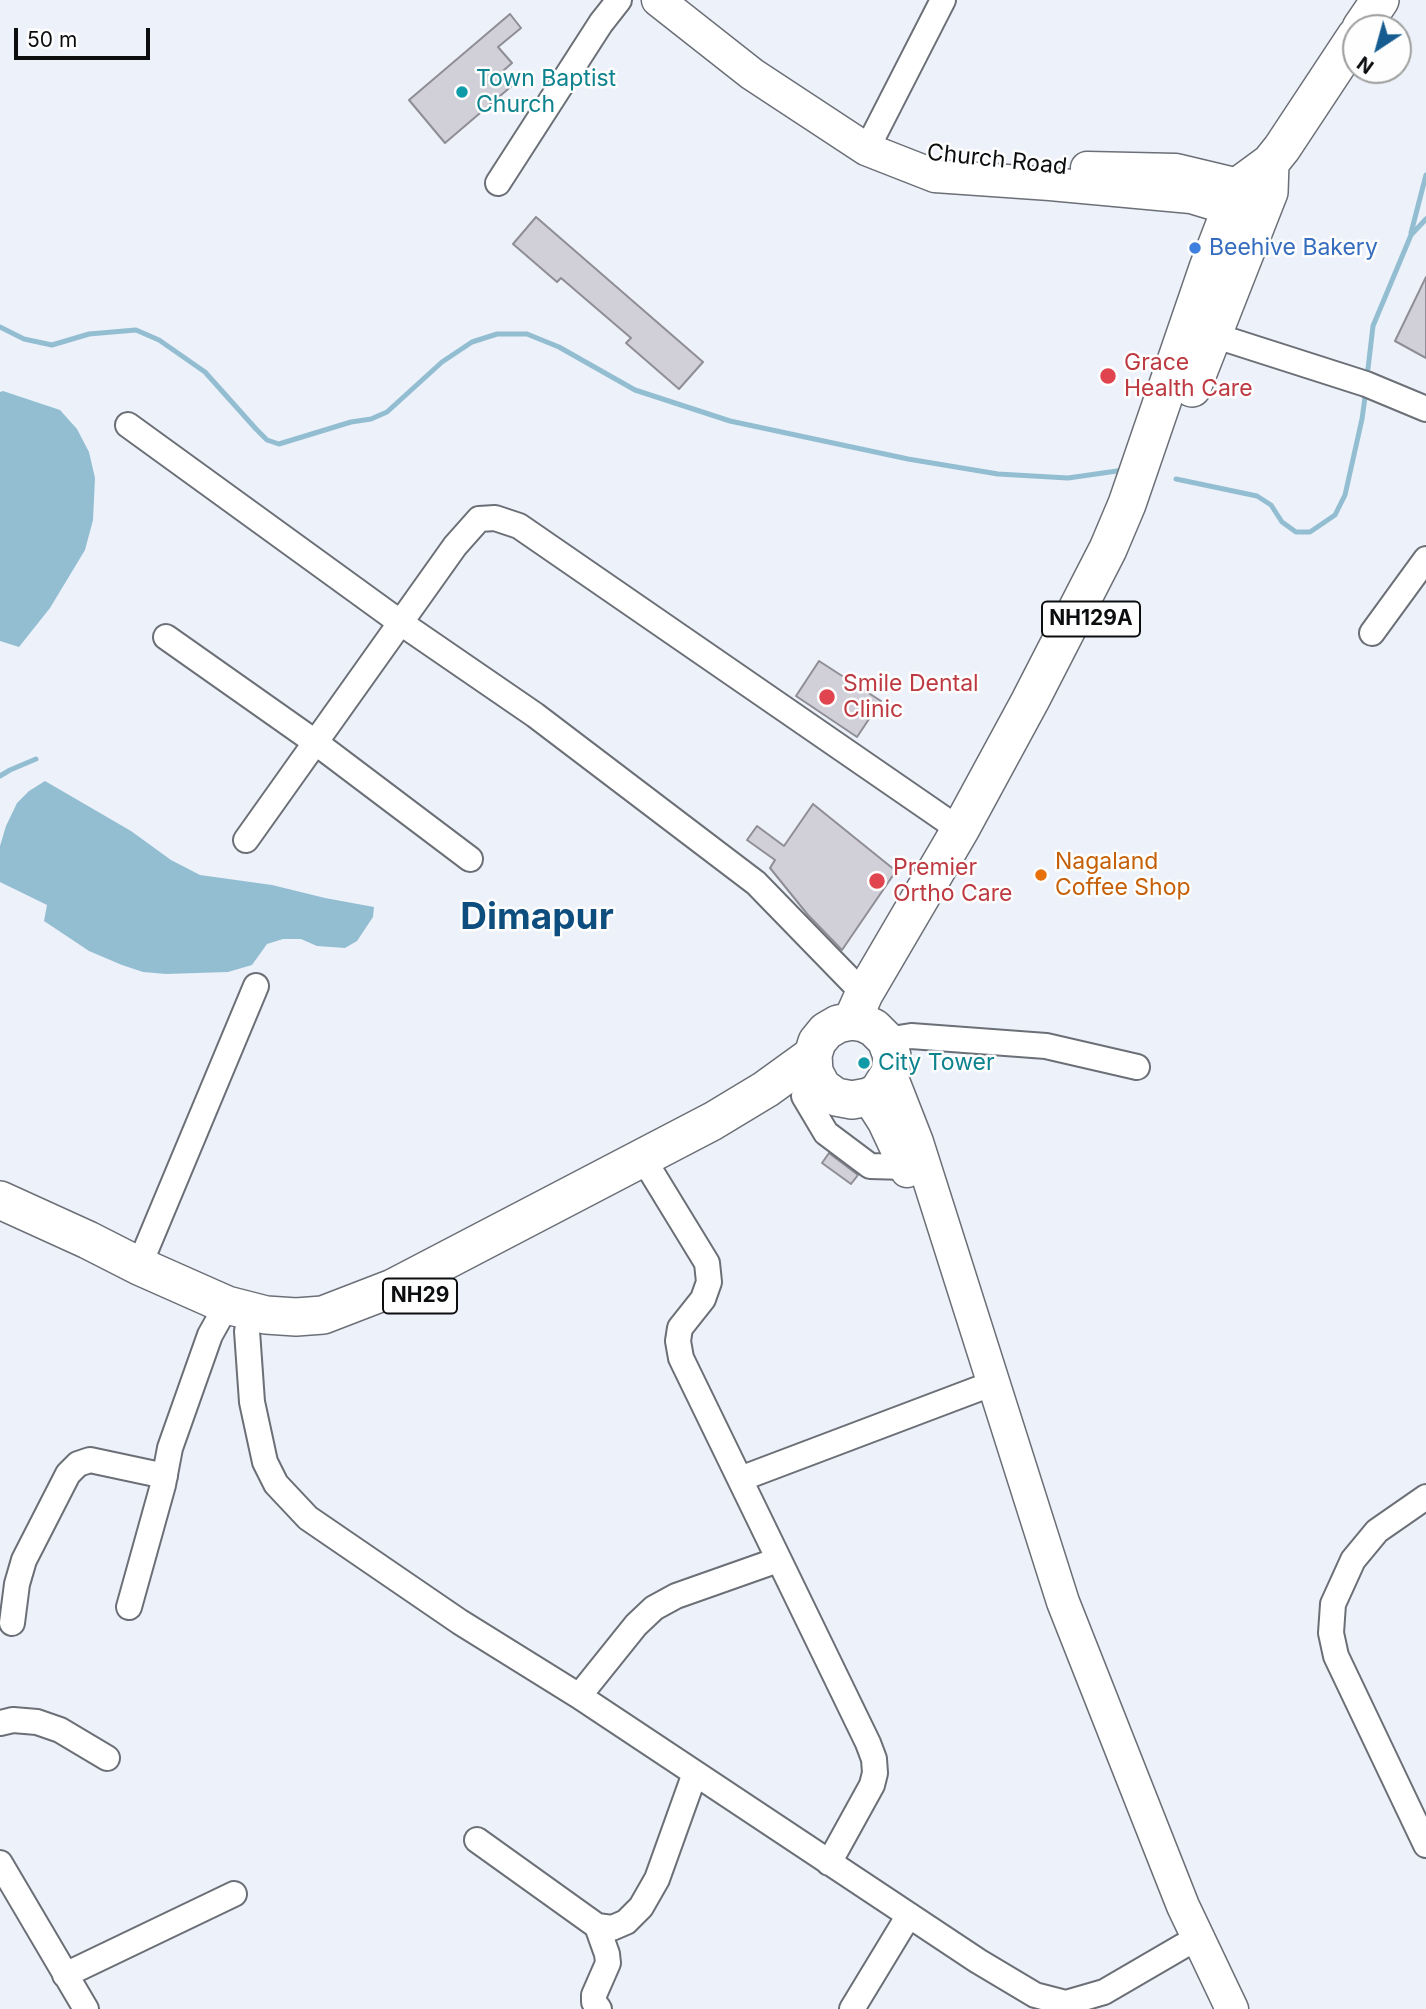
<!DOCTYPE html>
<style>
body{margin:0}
#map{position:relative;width:1426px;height:2009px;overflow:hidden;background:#edf1fa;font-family:Inter,sans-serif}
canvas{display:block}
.north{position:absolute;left:1342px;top:14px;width:70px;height:70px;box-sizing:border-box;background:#fefefe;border:2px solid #9d9e9e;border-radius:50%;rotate:216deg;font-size:19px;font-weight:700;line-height:28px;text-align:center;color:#0b0d0f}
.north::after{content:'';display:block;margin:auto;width:24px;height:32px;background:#165c90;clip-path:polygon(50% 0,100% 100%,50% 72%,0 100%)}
.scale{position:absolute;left:14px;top:28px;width:136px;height:32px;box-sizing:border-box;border:4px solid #0b0d0f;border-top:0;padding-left:9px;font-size:21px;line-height:24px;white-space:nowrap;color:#0b0d0f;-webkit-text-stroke:5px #fefefe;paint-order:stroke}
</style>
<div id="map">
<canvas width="1426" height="2009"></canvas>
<div class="north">N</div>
<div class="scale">50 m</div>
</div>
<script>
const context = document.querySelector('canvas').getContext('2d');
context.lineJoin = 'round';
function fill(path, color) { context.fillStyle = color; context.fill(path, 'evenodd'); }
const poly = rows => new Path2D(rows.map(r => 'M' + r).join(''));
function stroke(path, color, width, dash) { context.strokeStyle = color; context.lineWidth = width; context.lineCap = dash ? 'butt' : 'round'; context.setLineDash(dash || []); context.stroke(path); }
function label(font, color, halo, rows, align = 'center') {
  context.font = font + ' Inter,sans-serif'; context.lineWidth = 5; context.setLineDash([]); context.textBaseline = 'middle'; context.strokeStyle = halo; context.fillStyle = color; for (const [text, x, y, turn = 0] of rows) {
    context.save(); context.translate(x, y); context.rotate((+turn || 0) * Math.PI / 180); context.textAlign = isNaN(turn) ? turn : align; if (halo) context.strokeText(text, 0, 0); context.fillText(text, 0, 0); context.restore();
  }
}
fill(poly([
 [3,391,60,410,77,429,89,452,95,478,93,520,85,550,50,608,19,647,0,641,0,392],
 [45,781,131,831,171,860,200,875,272,885,325,898,374,907,373,917,357,941,345,948,317,946,301,939,283,939,267,944,252,965,228,972,166,974,143,972,122,965,89,951,44,921,47,905,0,882,0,846,6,826,17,803,29,791]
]), '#93bed2');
stroke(poly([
 [1411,233,1426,175],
 [0,327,24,339,52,345,89,334,136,330,159,340,205,372,256,429,267,440,279,444,351,422,371,419,387,412,442,362,472,342,497,334,527,334,559,347,635,390,730,421,908,459,998,474,1068,478,1124,470],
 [1367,377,1373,326,1411,235,1426,219],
 [1176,479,1257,496,1271,505,1282,522,1296,532,1310,532,1335,515,1345,495,1362,419,1366,390],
 [0,776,10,770,36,759]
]), '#93bed2', 5);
const building = poly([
 [510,14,521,28,498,47,512,63,503,71,514,84,445,143,409,100,510,14],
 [536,217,703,362,679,389,626,343,631,338,561,278,557,282,513,244,536,217],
 [1426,277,1426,358,1395,341,1426,277],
 [819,661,881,701,857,737,796,696,819,661],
 [813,804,896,871,842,950,808,915,770,868,775,860,747,840,757,826,784,846,813,804],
 [829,1153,858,1175,851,1184,822,1163,829,1153]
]);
fill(building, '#d1cfd8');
stroke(building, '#8f8d95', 2);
const minor = poly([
 [874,135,943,0],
 [498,183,601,23,619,0],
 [1213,335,1366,384,1426,409],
 [128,425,401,623,535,715,756,883,864,994],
 [1372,633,1426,559],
 [166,637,315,742,470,859],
 [246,840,455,546,479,519,495,518,519,526,960,830],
 [886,1040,911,1036,1046,1046,1137,1067],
 [804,1096,826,1133,870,1166,906,1167],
 [652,1173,707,1263,709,1282,703,1299,680,1328,678,1341,681,1358,868,1743,874,1759,875,1773,872,1785,829,1863],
 [139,1266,256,986],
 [247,1331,252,1402,265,1462,276,1484,308,1518,460,1622,579,1696,978,1961,1035,1995,1066,2003,1104,1992,1183,1946],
 [740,1479,978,1389],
 [1426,1497,1377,1531,1353,1560,1333,1604,1331,1633,1336,1656,1426,1845],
 [129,1607,163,1485,170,1448,210,1335,219,1319],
 [12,1623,17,1584,24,1560,68,1474,78,1464,90,1460,165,1476],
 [579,1696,636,1625,654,1608,676,1596,778,1560],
 [0,1723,13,1720,37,1722,60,1730,107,1758],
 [477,1840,597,1926,612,1928,626,1922,641,1907,657,1879,695,1773],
 [0,1863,86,2009],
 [597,1926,607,1954,608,1963,594,1995,594,2002,599,2009],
 [65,1975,234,1894],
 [852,2009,909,1915]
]);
const major = poly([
 [658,0,752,74,866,149,935,176,1050,184,1191,197,1254,216],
 [1087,168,1176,170,1264,191],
 [890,1073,917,1142,1063,1602,1183,1906,1232,2009],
 [868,1097,884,1122,907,1171]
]);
const highway = poly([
 [1361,28,1380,0],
 [1192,388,1269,192,1270,163],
 [852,1021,864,994,960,830,1030,701,1108,549,1127,504,1208,268,1240,185,1270,163,1282,148,1356,36],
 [0,1200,88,1240,139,1266,227,1305,266,1315,296,1317,323,1315,393,1288,713,1121,766,1089,813,1055,817,1042,826,1031,838,1024,852,1021,864,1023,874,1028,886,1040,892,1056,890,1073,878,1092,868,1097,852,1100,836,1097,822,1087,814,1072,813,1055]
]);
stroke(minor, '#6b6f76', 28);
stroke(major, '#6b6f76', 35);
stroke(highway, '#6b6f76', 40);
stroke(minor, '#fff', 24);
stroke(major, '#fff', 32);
stroke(highway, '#fff', 37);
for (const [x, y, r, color] of [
 [462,92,7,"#0f9aa8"],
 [1195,248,7,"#3f7fe0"],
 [1108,376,9,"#e0444e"],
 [827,697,9,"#e0444e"],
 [1041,875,7,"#e8710a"],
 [877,881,9,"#e0444e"],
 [864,1063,7,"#0f9aa8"]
]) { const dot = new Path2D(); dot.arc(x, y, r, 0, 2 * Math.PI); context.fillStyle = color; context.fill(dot); stroke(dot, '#fefefe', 2.5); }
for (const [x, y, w] of [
 [1091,619,98],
 [420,1296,74]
]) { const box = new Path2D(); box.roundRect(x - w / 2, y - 17.5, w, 35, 5); context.fillStyle = '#fefefe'; context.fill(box); stroke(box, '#0b0d0f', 2); }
label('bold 21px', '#0b0d0f', null, [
 ["NH129A",1091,619],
 ["NH29",420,1296]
]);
label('23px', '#0d838f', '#fefefe', [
 ["Town Baptist",476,79],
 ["Church",476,105],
 ["City Tower",878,1063]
], 'left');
label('23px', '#0b0d0f', '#fefefe', [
 ["Church Road",997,160,6]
]);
label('23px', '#366cbe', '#fefefe', [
 ["Beehive Bakery",1209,248]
], 'left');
label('23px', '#be3a42', '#fefefe', [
 ["Grace",1124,363],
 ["Health Care",1124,389],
 ["Smile Dental",843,684],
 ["Clinic",843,710],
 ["Premier",893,868],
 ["Ortho Care",893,894]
], 'left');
label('23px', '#c56008', '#fefefe', [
 ["Nagaland",1055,862],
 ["Coffee Shop",1055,888]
], 'left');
label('bold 37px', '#0e4e7e', '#fefefe', [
 ["Dimapur",537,918]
]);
</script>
